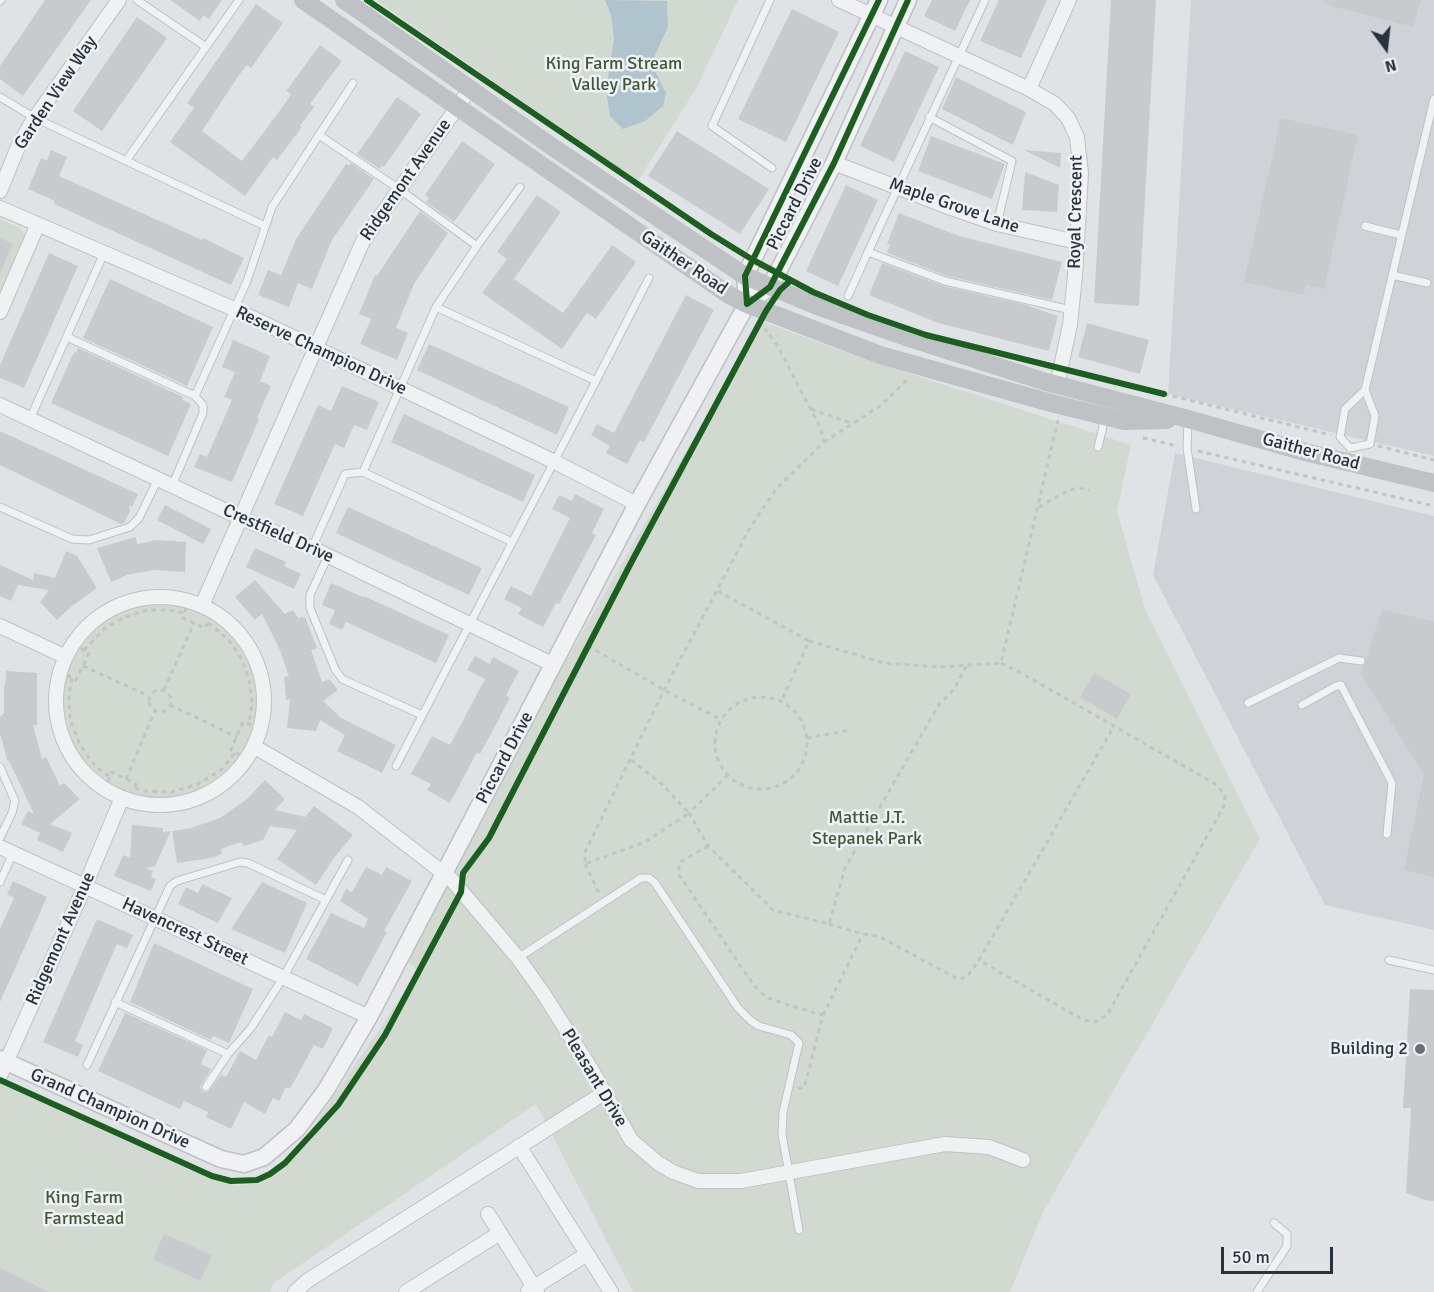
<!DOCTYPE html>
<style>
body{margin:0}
#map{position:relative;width:1434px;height:1292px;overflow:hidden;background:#e0e3e5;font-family:Signika,sans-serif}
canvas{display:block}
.north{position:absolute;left:1356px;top:18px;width:60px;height:60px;-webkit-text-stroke:4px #eef2f5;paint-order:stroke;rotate:165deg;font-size:16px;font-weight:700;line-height:24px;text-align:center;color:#29333d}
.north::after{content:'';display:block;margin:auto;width:21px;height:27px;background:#29333d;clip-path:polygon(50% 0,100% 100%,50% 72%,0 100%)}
.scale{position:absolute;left:1221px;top:1247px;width:112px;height:27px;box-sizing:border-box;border:3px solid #29333d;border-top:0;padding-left:8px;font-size:18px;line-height:21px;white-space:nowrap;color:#29333d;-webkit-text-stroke:4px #eef2f5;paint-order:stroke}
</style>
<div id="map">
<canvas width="1434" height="1292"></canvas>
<div class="north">N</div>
<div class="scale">50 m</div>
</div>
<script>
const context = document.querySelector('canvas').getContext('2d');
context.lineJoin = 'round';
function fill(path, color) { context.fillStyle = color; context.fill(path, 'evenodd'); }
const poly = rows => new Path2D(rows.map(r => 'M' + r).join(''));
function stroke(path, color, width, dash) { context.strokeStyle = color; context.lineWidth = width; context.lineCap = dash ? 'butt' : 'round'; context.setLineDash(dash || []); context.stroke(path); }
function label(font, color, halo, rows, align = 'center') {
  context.font = font + ' Signika,sans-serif'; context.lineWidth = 5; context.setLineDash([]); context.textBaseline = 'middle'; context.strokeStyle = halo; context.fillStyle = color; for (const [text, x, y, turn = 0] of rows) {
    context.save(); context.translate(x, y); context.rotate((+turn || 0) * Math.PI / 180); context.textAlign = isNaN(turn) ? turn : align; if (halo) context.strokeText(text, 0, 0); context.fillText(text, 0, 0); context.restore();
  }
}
fill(poly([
 [1191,0,1434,0,1434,456,1168,394],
 [1175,453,1434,516,1434,930,1325,905,1153,575]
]), '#cfd3d8');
fill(poly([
 [378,0,738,0,697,87,638,181,377,1],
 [0,219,20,228,25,235,0,296],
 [761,321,861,358,1131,445,1117,511,1145,609,1260,839,1044,1210,1010,1292,633,1292,536,1104,274,1283,270,1292,0,1292,0,1080,236,1186,259,1183,296,1152,419,971,403,958,445,872],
 '62 701a98 98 0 1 1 196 0a98 98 0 1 1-196 0Z'
]), '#d2d9d1');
fill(poly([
 [605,0,667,1,668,27,655,55,656,73,666,93,663,106,645,121,623,129,610,116,606,90,614,39,611,15]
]), '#b0c4ce');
fill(poly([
 [45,0,91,0,23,96,0,79,0,66],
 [170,0,222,0,209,19,203,15,200,21],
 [932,0,970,0,955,31,924,16],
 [999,0,1047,0,1021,58,980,41],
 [1111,0,1156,0,1139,306,1094,303],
 [1325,0,1421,0,1413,27,1324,4],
 [256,4,283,23,251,68,247,65,239,75,202,131,242,161,284,105,291,94,286,91,320,45,342,61,310,104,314,107,300,126,302,127,277,160,273,157,245,196,170,142,194,108,187,103],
 [792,9,839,32,786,142,738,119],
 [137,17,167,38,102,131,73,111],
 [905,51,939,67,894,162,860,146],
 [956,77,1026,112,1013,145,942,109],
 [397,97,421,114,384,167,382,166,380,169,357,154],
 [1281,118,1358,135,1324,289,1306,285,1303,295,1244,282],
 [677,131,769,189,740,234,648,176],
 [931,136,1005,164,992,199,918,171],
 [462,141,495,164,454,222,426,202,429,198,425,195],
 [51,150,67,157,59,176,202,240,203,238,244,258,231,285,54,204,55,201,28,189,41,158,47,161],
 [1024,150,1061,153,1060,168],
 [351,163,374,179,332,240,312,289,298,283,289,307,258,295,268,270,281,275,296,239,346,164,349,165],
 [1025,172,1059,185,1057,212,1022,210],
 [846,185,878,200,838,286,806,271],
 [537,195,561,212,514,279,563,313,612,245,636,262,596,319,587,313,562,349,482,293,507,259,497,252],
 [420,211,448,233,414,284,396,328,408,333,397,360,360,344,371,319,359,314,375,275,377,276],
 [899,213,959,236,1062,262,1052,300,947,276,887,253,890,245,887,244],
 [0,238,13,244,0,273],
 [49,253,78,266,24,388,0,378,0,365],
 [882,263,944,286,1022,304,1058,316,1049,351,938,323,869,295],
 [110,279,213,327,187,386,83,338],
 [686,295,714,310,644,442,640,440,627,464,606,453,610,446,591,435,597,424,614,433],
 [1087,323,1149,340,1140,374,1078,357],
 [233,340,270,356,260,381,271,386,257,418,259,419,232,482,194,467,200,454,207,457,232,400,224,397,235,372,222,367],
 [429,344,569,407,557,435,417,370],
 [78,348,183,397,182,400,191,404,168,456,51,403,74,352,76,353],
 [342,386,379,402,367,430,354,425,344,448,335,444,303,516,274,504,318,405,331,411],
 [404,414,535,475,523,502,391,442],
 [0,431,138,494,132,507,129,505,130,511,124,523,121,524,0,465],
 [575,494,604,509,592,533,596,535,559,604,556,603,543,627,518,614,522,608,504,599,511,586,531,596,570,518,552,509,559,495,572,501],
 [165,505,211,529,203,544,157,520],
 [348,507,482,568,469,595,336,533],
 [136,537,137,544,156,540,186,542,185,572,154,570,127,575,111,582,97,548],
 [255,548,286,562,284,566,301,574,294,589,246,567],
 [66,551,77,556,97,588,72,606,57,620,40,602,49,590,18,585,11,601,0,596,0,565,33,580,34,573,55,578],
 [255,580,285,614,293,610,298,618,305,617,317,648,311,650,322,682,329,679,338,690,323,701,341,718,396,745,382,773,337,751,345,735,320,720,316,731,287,728,290,699,286,700,284,677,289,676,279,648,262,614,255,620,235,597],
 [331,583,363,597,364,596,449,635,436,663,346,622,342,630,329,624,335,610,322,605],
 [1382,610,1434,621,1434,877,1404,870,1424,774,1361,675],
 [475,656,490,664,493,657,519,671,506,695,510,698,480,754,477,752,450,803,427,790,431,784,411,774,432,736,450,745,485,679,467,670],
 [6,671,37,673,37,725,33,725,42,759,46,757,60,786,64,783,80,799,50,824,72,833,63,852,37,840,40,833,21,824,28,811,34,814,9,761,8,762,0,734,0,717,4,713,4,685,5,686],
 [1094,673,1131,694,1117,719,1080,697],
 [265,780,285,799,275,810,305,817,314,806,353,835,334,858,316,885,277,859,297,830,270,826,263,840,244,846,241,842,221,849,222,854,211,858,177,863,172,831,191,828,220,818,247,799],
 [132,825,163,828,163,832,171,831,155,866,146,868,153,871,151,877,156,879,151,891,114,876,123,855,130,858],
 [366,867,382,875,386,867,412,881,384,931,387,932,358,986,306,959,331,913,364,928,368,919,340,901,346,889,352,892],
 [13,881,47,897,0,1002,0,929,14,898,7,894],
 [262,882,307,903,285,953,231,929],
 [202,884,232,898,218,923,178,904,186,887,198,893],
 [97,919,133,935,127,948,117,944,96,992,75,1041,83,1045,78,1057,43,1042],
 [154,943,253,989,229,1043,213,1036,211,1040,130,1002],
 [1410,989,1434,990,1434,1201,1425,1200,1406,1193,1411,1108,1403,1108],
 [285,1012,301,1020,304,1014,333,1028,323,1049,314,1045,290,1089,286,1087,279,1101,273,1098,265,1114,244,1102,231,1129,206,1117,208,1112,184,1101,180,1109,98,1071,125,1013,207,1050,201,1064,211,1069,200,1087,203,1092,208,1092,221,1075,226,1077,240,1051,256,1060,269,1035,272,1037],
 [164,1234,212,1255,200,1281,153,1259],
 [0,1268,49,1292,0,1292]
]), '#c8cbcd');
const service = poly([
 [137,0,206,47],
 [770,0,712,126,772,168],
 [985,0,868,252,945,281,1071,310],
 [0,1,1,0],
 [363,10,370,0],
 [0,97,35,118,265,226],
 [929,117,1012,161,997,224],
 [126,161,239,0],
 [1365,226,1401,235],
 [477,246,520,187],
 [1392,275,1427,283],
 [848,296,868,252],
 [67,337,195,396],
 [596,381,649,278],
 [30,419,104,253],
 [1188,421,1187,448,1196,509],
 [1098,447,1103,427,1102,418],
 [1350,448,1340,437,1345,409,1365,390,1434,99],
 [1350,448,1370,444,1375,416,1365,390],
 [363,472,512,542],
 [172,486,203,413,203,405,195,396,247,281,272,207,353,83],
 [0,507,72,539,89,540,130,527,139,518,158,479],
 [312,548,345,474,363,472,436,307,477,246,399,189,319,135],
 [328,556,310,595,310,608,335,669,342,679,422,715],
 [1248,703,1339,658,1361,661],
 [1302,705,1336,686,1341,685,1343,689,1392,783,1387,834],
 [396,766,596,381,436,307],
 [0,767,15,801,12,813,0,838],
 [0,882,13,853],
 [518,958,641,878,649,878,655,883,738,1008,750,1020,759,1026,791,1035,799,1043,783,1112,782,1134,799,1230],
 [1389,960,1434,970],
 [115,1002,228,1054],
 [87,1065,170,886,177,881,240,862,248,863,326,900],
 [206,1087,228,1054,251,1028,283,978,348,860],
 [1257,1292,1287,1246,1287,1234,1274,1223]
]);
const minor = poly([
 [839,0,1029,89,1055,104,1068,118,1077,137,1081,173,1075,276,1070,325,1057,385],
 [1029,89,1069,0],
 [834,163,951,208,997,224,1077,242],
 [0,191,18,147,32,122,119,0],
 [0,208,234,309,555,462,637,504],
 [0,312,38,224],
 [0,405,241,518,312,548,554,665],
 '56 701a104 104 0 1 1 208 0a104 104 0 1 1-208 0Z',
 [203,603,363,241,470,89],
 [0,626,64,656],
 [255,747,358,807,451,879,518,958,543,993,593,1072,631,1140,658,1163,673,1172,698,1181,741,1181,945,1144,989,1147,1023,1160],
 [0,847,369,1017],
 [0,1076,85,886,121,800],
 [519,1146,611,1292],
 [488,1214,537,1292],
 [528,1291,587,1254],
 [295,1292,307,1281,604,1093],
 [406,1292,500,1233]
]);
const tertiary = poly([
 [747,304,745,276,879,0],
 [0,1059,221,1159,244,1164,264,1157,297,1129,326,1090,369,1017,637,504,747,304,770,287,834,163,908,0]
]);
stroke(service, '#bec1c3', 9);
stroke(minor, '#bec1c3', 16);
stroke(tertiary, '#bec1c3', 19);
stroke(poly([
 [1164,394,1331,435],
 [811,409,851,423],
 [1143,438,1177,446],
 [824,442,880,406,909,378],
 [1378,446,1434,460],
 [1198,451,1434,506],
 [1039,507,1069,490,1081,488,1090,490],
 [718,591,809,641,781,702],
 [186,608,183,618,205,628,211,618],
 [208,623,229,640,241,658,249,679,252,702,249,724],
 [809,641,884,663,938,667,1001,663,1058,420],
 [588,646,664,690,722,720],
 [84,650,105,628,125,617,147,610,169,610,184,613],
 [1001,663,1023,674,1217,785,1225,796,1224,806,1107,1015,1095,1022,1083,1020,979,960,1114,726],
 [83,666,149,696],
 [67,675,76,680,89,653,80,648],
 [72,678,69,693,70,720,80,745,96,767,110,777],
 '149 701a11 11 0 1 1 22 0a11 11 0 1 1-22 0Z',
 [164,690,194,623],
 '715 743a46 46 0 1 1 92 0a46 46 0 1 1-92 0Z',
 [170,705,237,737],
 [807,738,850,730],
 [240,755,231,750,243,722,253,725],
 [631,760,662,784,689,813,645,842,585,864,585,852,664,690,751,526,777,488,824,442,820,427,777,345,765,329],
 [728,775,689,813,708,846,773,910,829,924,845,868,938,706,954,689,967,665],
 [126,779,155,711],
 [108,782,112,772,136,784,134,788],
 [135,788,144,791,171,792,198,784,221,770,235,753],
 [708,846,680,862,678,873,743,970,758,990,768,998,798,1008,823,1015],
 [585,864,599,893],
 [829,924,863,934,878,936,958,979,967,977,979,960],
 [798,1088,804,1088,823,1015,863,934]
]), '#c1c4c6', 3, [4.5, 4.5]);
stroke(service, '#eff1f2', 7);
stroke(minor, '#eff1f2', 14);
stroke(tertiary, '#eff1f2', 16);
stroke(poly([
 [303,0,729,295,747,304,880,355,1051,403,1124,421,1167,420],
 [344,0,551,146,745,276,817,306,909,338,1046,382,1188,419,1305,452,1434,483]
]), '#bec2c4', 18);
stroke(poly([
 [367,0,711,234,753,260,813,292,868,315,926,335,1164,394],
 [747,304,770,287,834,163,908,0],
 [747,304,745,276,879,0],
 [0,1080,212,1176,231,1181,257,1180,270,1174,285,1163,338,1105,385,1035,461,892,463,873,489,838,632,561,766,311,780,290,790,281]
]), '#1b5e20', 6);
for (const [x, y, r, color] of [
 [1420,1049,6,"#697178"]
]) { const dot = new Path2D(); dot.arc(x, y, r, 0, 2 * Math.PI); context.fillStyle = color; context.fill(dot); stroke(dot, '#eef2f5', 2); }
label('18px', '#435737', '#eef2f5', [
 ["King Farm Stream",614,64],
 ["Valley Park",614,85],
 ["Mattie J.T.",867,818],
 ["Stepanek Park",867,839],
 ["King Farm",84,1198],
 ["Farmstead",84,1219]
]);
label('18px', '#29333d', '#eef2f5', [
 ["Garden View Way",56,93,-56],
 ["Ridgemont Avenue",406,180,-55],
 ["Piccard Drive",795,204,-63],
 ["Maple Grove Lane",954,206,19],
 ["Royal Crescent",1076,212,-89],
 ["Gaither Road",684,263,34],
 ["Reserve Champion Drive",321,351,25],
 ["Gaither Road",1311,452,15],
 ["Crestfield Drive",278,534,24],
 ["Piccard Drive",505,758,-62],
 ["Havencrest Street",185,932,25],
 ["Ridgemont Avenue",61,939,-66],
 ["Pleasant Drive",594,1078,59],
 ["Grand Champion Drive",110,1109,24]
]);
label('18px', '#29333d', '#eef2f5', [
 ["Building 2",1408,1049]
], 'right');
</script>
